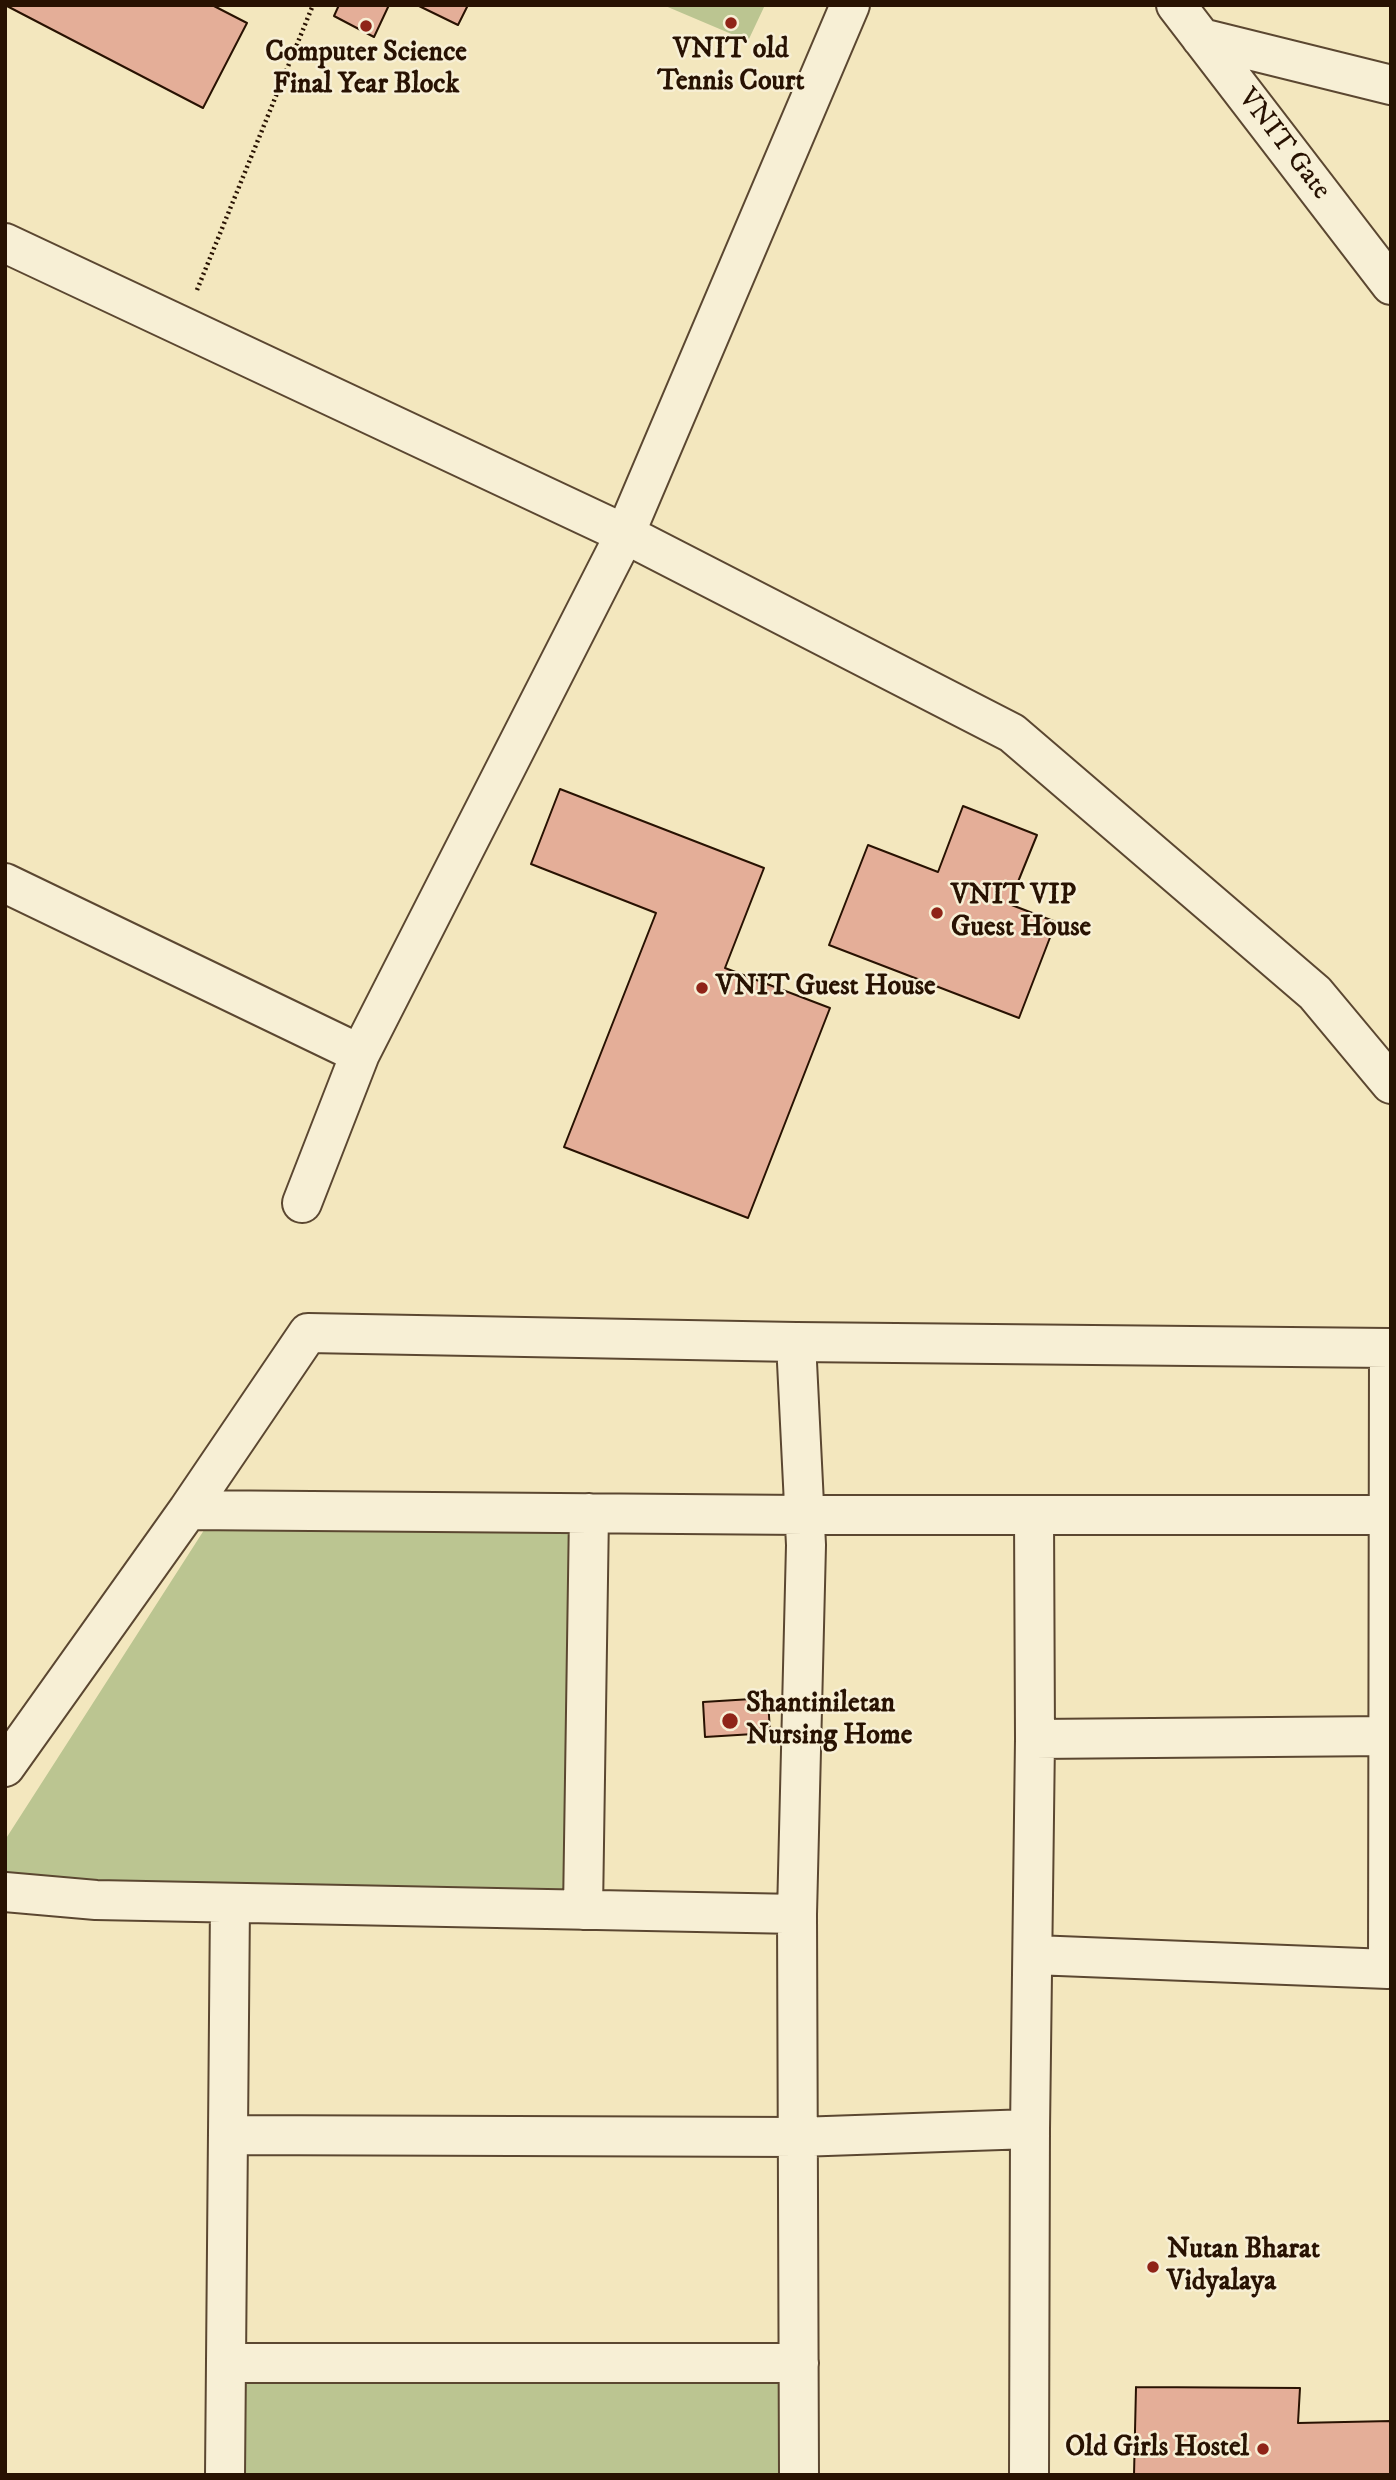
<!DOCTYPE html>
<style>
body{margin:0}
#map{position:relative;width:1396px;height:2480px;overflow:hidden;background:#f3e7be;font-family:"IM FELL DW Pica",serif}
canvas{display:block}
.frame{position:absolute;inset:0;border:7px solid #281202;pointer-events:none}
</style>
<div id="map">
<canvas width="1396" height="2480"></canvas>
<div class="frame"></div>
</div>
<script>
const context = document.querySelector('canvas').getContext('2d');
context.lineJoin = 'round';
function fill(path, color) { context.fillStyle = color; context.fill(path, 'evenodd'); }
const poly = rows => new Path2D(rows.map(r => 'M' + r).join(''));
function stroke(path, color, width, dash) { context.strokeStyle = color; context.lineWidth = width; context.lineCap = dash ? 'butt' : 'round'; context.setLineDash(dash || []); context.stroke(path); }
function label(font, color, halo, rows, align = 'center') {
  context.font = font + ' "IM FELL DW Pica",serif'; context.lineWidth = 5; context.setLineDash([]); context.textBaseline = 'middle'; context.strokeStyle = halo; context.fillStyle = color; for (const [text, x, y, turn = 0] of rows) {
    context.save(); context.translate(x, y); context.rotate((+turn || 0) * Math.PI / 180); context.textAlign = isNaN(turn) ? turn : align; if (halo) context.strokeText(text, 0, 0); context.fillText(text, 0, 0); context.restore();
  }
}
fill(poly([
 [663,5,765,5,748,41],
 [206,1527,575,1529,568,1893,5,1891,5,1840],
 [789,2365,791,2475,237,2475,236,2370]
]), '#bbc591');
const building = poly([
 [5,5,212,5,247,23,203,108,5,5],
 [339,5,389,5,374,37,334,16,339,5],
 [417,5,468,5,458,25,417,5],
 [560,789,764,868,725,968,830,1008,748,1218,564,1147,656,913,531,864,560,789],
 [963,806,1037,835,1009,904,1056,922,1019,1018,829,945,868,845,938,872,963,806],
 [768,1698,770,1733,705,1737,703,1702,768,1698],
 [1136,2387,1300,2388,1298,2423,1391,2421,1391,2475,1134,2475,1136,2387]
]);
fill(building, '#e4ae98');
stroke(building, '#281202', 2);
const minor = poly([
 [1176,5,1391,285],
 [1201,38,1391,85],
 [5,243,625,534,1012,733,1315,993,1391,1084],
 [5,883,360,1054],
 [302,1203,360,1054,625,534,850,5],
 [796,1342,806,1545,797,1914,799,2475],
 [188,1510,804,1515,1389,1515],
 [1035,1739,1388,1736],
 [5,1767,188,1510,308,1333,796,1342,1389,1348,1388,1969,1034,1955],
 [5,1892,96,1900,797,1914],
 [583,1910,589,1513],
 [228,2135,798,2137,1030,2129],
 [226,2363,799,2363],
 [225,2475,230,1903],
 [1029,2475,1030,2129,1035,1739,1034,1515]
]);
stroke(minor, '#5b4731', 42);
stroke(poly([
 [197,290,313,5]
]), '#281202', 4.5, [2, 3.5]);
stroke(minor, '#f7efd5', 38);
for (const [x, y, r, color] of [
 [731,23,7,"#8f2418"],
 [366,26,7,"#8f2418"],
 [937,913,7,"#8f2418"],
 [702,988,7,"#8f2418"],
 [730,1721,9,"#8f2418"],
 [1153,2267,7,"#8f2418"],
 [1263,2449,7,"#8f2418"]
]) { const dot = new Path2D(); dot.arc(x, y, r, 0, 2 * Math.PI); context.fillStyle = color; context.fill(dot); stroke(dot, '#f7efd5', 2.5); }
label('bold 28px', '#281202', '#f7efd5', [
 ["VNIT old",731,51,"center"],
 ["Tennis Court",731,83,"center"],
 ["Computer Science",366,54,"center"],
 ["Final Year Block",366,86,"center"],
 ["VNIT VIP",951,897],
 ["Guest House",951,929],
 ["VNIT Guest House",716,988],
 ["Shantiniletan",746,1705],
 ["Nursing Home",746,1737],
 ["Nutan Bharat",1167,2251],
 ["Vidyalaya",1167,2283],
 ["Old Girls Hostel",1249,2449,"right"]
], 'left');
label('28px', '#281202', '#f7efd5', [
 ["VNIT Gate",1283,145,52]
]);
</script>
